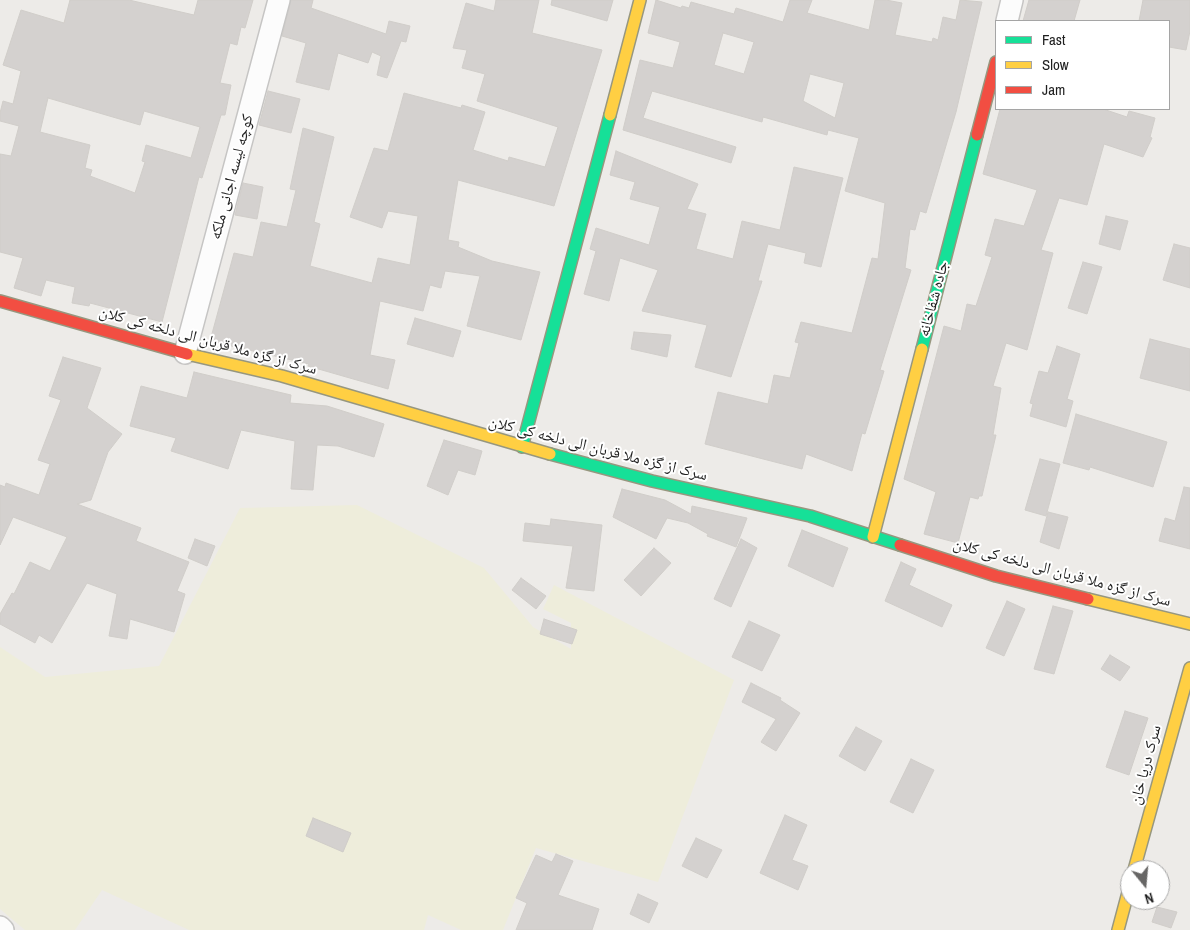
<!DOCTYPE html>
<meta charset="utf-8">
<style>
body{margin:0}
#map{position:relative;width:1190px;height:930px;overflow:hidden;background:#edebe8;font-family:"Archivo Narrow",sans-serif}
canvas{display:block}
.legend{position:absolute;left:995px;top:20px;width:175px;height:90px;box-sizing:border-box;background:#fff;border:1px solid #a5a5a5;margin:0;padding:6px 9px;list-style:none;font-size:15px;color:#1f1f1f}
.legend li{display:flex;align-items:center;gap:10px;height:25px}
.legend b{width:25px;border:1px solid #a5a5a5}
.north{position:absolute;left:1120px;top:860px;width:50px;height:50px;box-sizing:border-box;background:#fff;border:1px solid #a5a5a5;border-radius:50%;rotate:163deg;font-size:14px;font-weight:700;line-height:20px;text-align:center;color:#1f1f1f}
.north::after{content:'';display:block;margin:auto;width:18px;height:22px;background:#676665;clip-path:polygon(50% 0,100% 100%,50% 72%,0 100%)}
</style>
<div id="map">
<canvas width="1190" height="930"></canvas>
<ul class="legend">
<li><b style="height:6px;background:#16e098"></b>Fast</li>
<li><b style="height:6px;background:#ffcf43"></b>Slow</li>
<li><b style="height:6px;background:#f24e42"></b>Jam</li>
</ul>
<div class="north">N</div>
</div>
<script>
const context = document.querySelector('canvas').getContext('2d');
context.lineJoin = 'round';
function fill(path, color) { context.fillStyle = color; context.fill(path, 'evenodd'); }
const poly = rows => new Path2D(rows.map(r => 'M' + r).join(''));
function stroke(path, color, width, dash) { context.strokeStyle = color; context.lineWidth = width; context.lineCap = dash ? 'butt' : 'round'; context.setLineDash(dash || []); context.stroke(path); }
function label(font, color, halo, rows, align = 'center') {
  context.font = font + ' "Archivo Narrow","Noto Naskh Arabic",sans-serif'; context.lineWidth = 4; context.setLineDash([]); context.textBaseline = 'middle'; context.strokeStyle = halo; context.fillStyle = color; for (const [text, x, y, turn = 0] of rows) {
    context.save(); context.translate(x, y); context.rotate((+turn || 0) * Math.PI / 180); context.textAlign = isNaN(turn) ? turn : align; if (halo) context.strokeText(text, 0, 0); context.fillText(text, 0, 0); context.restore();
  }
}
fill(poly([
 [357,505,484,568,533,627,571,649,571,623,543,609,554,585,734,680,658,882,536,848,503,930,461,930,428,915,424,930,189,930,102,890,75,930,25,930,0,909,0,647,45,677,159,666,240,508]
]), '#eeeddb');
const building = poly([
 [70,0,129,0,194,15,198,0,253,0,245,28,241,27,237,45,230,43,220,83,231,85,225,115,221,115,202,178,199,177,162,322,90,303,89,306,72,303,75,287,46,280,41,296,14,288,23,258,0,252,0,154,11,156,19,126,0,121,0,113,3,101,13,104,21,71,3,65,21,10,64,23,70,0],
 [48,98,140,125,144,111,200,127,191,158,146,145,142,161,145,162,135,193,90,176,92,170,85,168,90,145,40,132,48,98],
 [291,0,313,0,311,8,386,34,389,21,410,26,406,42,401,41,387,78,377,75,381,56,372,52,368,63,338,53,329,90,296,82,306,43,282,36,291,0],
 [496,0,539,0,532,33,602,50,554,206,458,180,448,240,459,242,458,247,492,261,540,272,521,340,467,326,480,276,445,271,441,288,430,285,423,311,380,301,370,355,395,360,388,389,308,366,309,364,210,341,234,253,253,257,261,222,287,227,296,190,290,189,303,128,334,137,314,222,320,224,310,266,372,283,378,258,410,265,418,216,388,211,382,228,350,217,374,148,388,151,404,93,461,108,462,105,485,112,473,150,508,161,509,157,545,167,558,127,477,101,485,74,462,68,467,50,453,48,466,3,494,11,496,0],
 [552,0,613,0,607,21,551,5,552,0],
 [656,0,681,8,682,6,689,8,691,2,734,14,736,8,783,22,790,0,812,0,807,13,869,30,875,0,886,0,902,3,895,35,932,42,933,38,938,40,943,17,956,20,960,0,982,2,956,112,926,213,920,211,915,230,910,229,905,268,911,270,880,370,884,371,865,434,862,433,852,471,806,454,802,469,705,444,718,392,768,404,774,375,790,378,799,343,795,342,801,322,852,333,872,258,878,259,885,203,845,191,859,138,828,130,827,135,763,117,762,122,652,91,643,118,736,147,731,163,623,130,640,60,673,68,680,42,648,33,656,0],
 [723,33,754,42,744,74,714,65,723,33],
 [810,74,844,83,835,118,803,101,810,74],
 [1029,0,1080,0,1074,21,1023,21,1029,0],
 [1143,0,1190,0,1190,31,1186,50,1169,47,1169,21,1139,21,1143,0],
 [268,91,300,99,291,133,259,125,268,91],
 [1000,109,1103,109,1127,117,1129,111,1155,118,1150,137,1152,138,1143,157,1104,144,1087,205,1059,198,1041,250,1053,253,1027,350,1006,343,993,386,1001,388,993,435,996,435,982,496,979,496,978,499,970,497,958,543,924,534,936,492,904,479,944,326,961,331,967,304,976,306,992,257,985,255,995,219,1024,226,1037,190,983,174,1000,109],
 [616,151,698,184,687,209,706,214,696,249,733,259,742,221,780,230,794,167,843,178,821,267,804,263,806,253,768,244,758,281,762,281,731,377,695,367,707,325,642,311,658,270,620,258,609,301,584,294,596,251,590,249,596,228,649,245,660,207,630,199,635,182,610,175,616,151],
 [243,183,263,187,257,219,235,215,243,183],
 [1106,216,1128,221,1120,250,1099,244,1106,216],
 [1174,244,1190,248,1190,288,1163,280,1174,244],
 [1083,262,1102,267,1087,314,1068,308,1083,262],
 [415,318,461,331,453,357,407,344,415,318],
 [634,332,671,335,667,357,631,349,634,332],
 [1150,339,1190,349,1190,391,1140,378,1150,339],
 [1057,346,1080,354,1067,399,1073,401,1066,427,1030,416,1033,404,1030,403,1039,371,1048,373,1057,346],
 [63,357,101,368,87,408,122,434,108,452,91,500,77,504,141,528,136,541,189,562,177,591,185,594,174,632,130,619,127,639,109,636,117,594,87,583,52,643,39,635,35,643,0,624,0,614,12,593,14,594,30,562,50,571,67,537,13,517,0,545,0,485,5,487,6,483,39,495,50,464,38,460,61,400,49,396,63,357],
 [194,372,291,395,290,403,327,406,384,424,374,457,338,446,317,445,313,490,291,489,295,441,241,430,228,469,171,451,176,438,130,426,141,386,187,398,194,372],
 [1076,414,1167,442,1153,487,1090,467,1089,470,1063,463,1076,414],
 [444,440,482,451,475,475,458,470,448,495,427,486,444,440],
 [1040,459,1060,464,1046,516,1025,510,1040,459],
 [1184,487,1190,488,1190,549,1159,541,1165,518,1175,521,1184,487],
 [622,489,665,500,691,514,692,506,747,518,736,547,707,536,708,534,688,523,667,518,656,539,613,517,622,489],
 [1048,512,1068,517,1059,549,1040,542,1048,512],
 [551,519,602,525,594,591,566,588,573,546,523,541,525,523,550,526,551,519],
 [802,530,848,548,833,587,788,566,802,530],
 [195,539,215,546,207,566,188,558,195,539],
 [741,539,757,548,731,607,714,599,741,539],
 [654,548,671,563,641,596,624,580,654,548],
 [901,562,916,569,909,585,952,605,942,627,885,601,901,562],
 [521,578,546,596,536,609,512,590,521,578],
 [1007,601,1025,609,1004,656,986,648,1007,601],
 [1053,606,1073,611,1054,674,1034,669,1053,606],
 [544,619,577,630,572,644,540,634,544,619],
 [749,621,780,635,762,671,732,657,749,621],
 [1110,655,1130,667,1120,681,1101,669,1110,655],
 [751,683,781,698,780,700,800,713,776,751,761,742,776,719,742,702,751,683],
 [1125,711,1148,718,1129,775,1106,767,1125,711],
 [856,727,882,741,865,771,839,756,856,727],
 [911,759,934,770,913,813,890,802,911,759],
 [785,815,807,825,792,860,808,866,798,890,760,873,785,815],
 [313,818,351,833,343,852,306,836,313,818],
 [696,838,722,850,707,878,682,866,696,838],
 [556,854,573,861,558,895,599,909,592,930,516,930,527,903,516,898,536,855,552,862,556,854],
 [638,894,658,903,649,923,630,914,638,894],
 [1157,907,1177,912,1171,928,1152,922,1157,907]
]);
fill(building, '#d4d1cf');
stroke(building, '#d0cdc9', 1);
const street = poly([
 [1007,21,1012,0],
 [185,353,279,0],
 [0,927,3,930]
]);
const fast = poly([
 [922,349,977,135],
 [522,447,610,115],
 [550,454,652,481,810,516,900,545]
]);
const slow = poly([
 [610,115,640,0],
 [187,354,282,376,550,454],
 [873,537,922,349],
 [1088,599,1190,624],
 [1134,870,1190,668],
 [1118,930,1130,885]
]);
const jam = poly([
 [977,135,996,62],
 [0,301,187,354],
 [900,545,996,576,1088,599]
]);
stroke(street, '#c6c5c4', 24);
stroke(fast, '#97977f', 14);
stroke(slow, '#97977f', 14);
stroke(jam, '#97977f', 14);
stroke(street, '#fcfcfc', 21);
stroke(fast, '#16e098', 11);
stroke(slow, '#ffcf43', 11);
stroke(jam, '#f24e42', 11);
label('16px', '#1f1f1f', '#fff', [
 ["کوچه لیسه اجانی ملکه",232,177,-75],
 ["جاده شفاخانه",934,299,-75],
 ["سرک از گزه ملا قربان الی دلخه کی کلان",208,341,15],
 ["سرک از گزه ملا قربان الی دلخه کی کلان",598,449,14],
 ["سرک از گزه ملا قربان الی دلخه کی کلان",1062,573,15],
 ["سرک دریا خان",1146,765,-75]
]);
</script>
